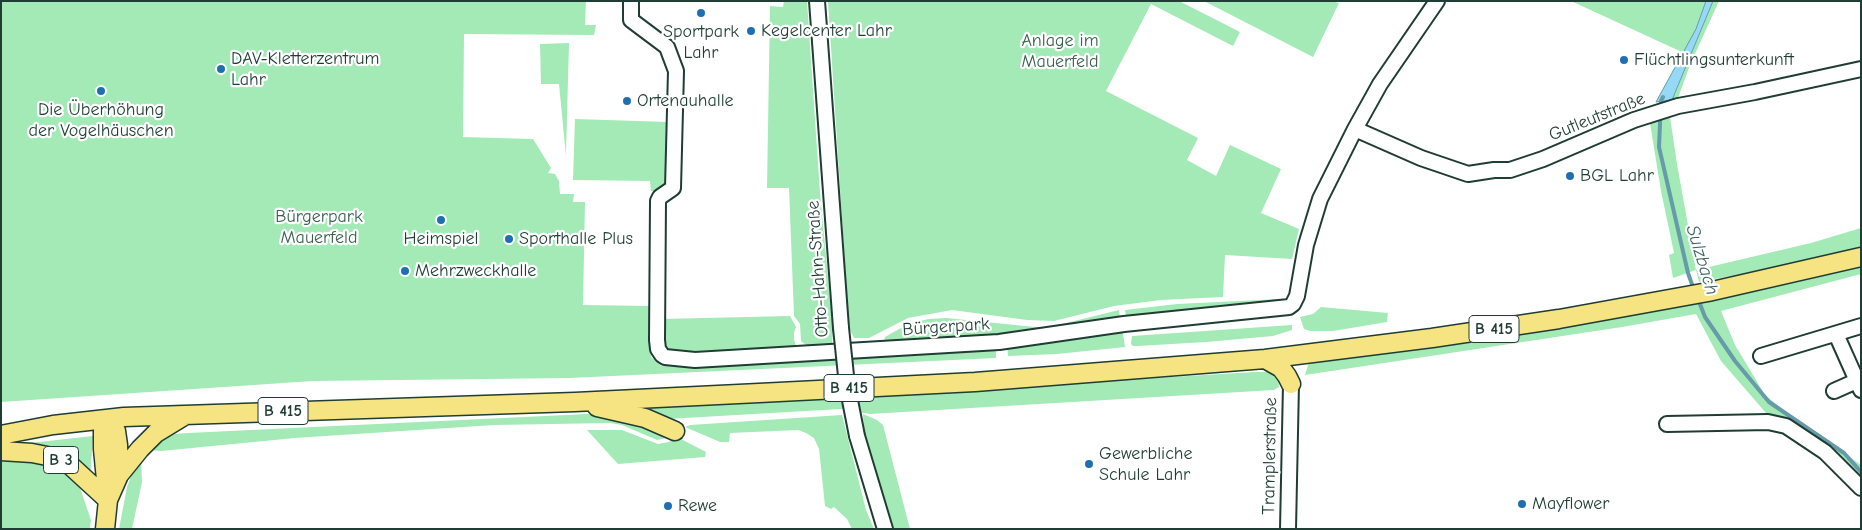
<!DOCTYPE html>
<meta charset="utf-8">
<style>
body{margin:0}
#map{position:relative;width:1862px;height:530px;overflow:hidden;background:#fff;font-family:"Comic Neue",sans-serif}
canvas{display:block}
.frame{position:absolute;inset:0;border:2px solid #1f3d34;pointer-events:none}
</style>
<div id="map">
<canvas width="1862" height="530"></canvas>
<div class="frame"></div>
</div>
<script>
const context = document.querySelector('canvas').getContext('2d');
context.lineJoin = 'round';
function fill(path, color) { context.fillStyle = color; context.fill(path, 'evenodd'); }
const poly = rows => new Path2D(rows.map(r => 'M' + r).join(''));
function stroke(path, color, width, dash) { context.strokeStyle = color; context.lineWidth = width; context.lineCap = dash ? 'butt' : 'round'; context.setLineDash(dash || []); context.stroke(path); }
function label(font, color, halo, rows, align = 'center') {
  context.font = font + ' "Comic Neue",sans-serif'; context.lineWidth = 4.5; context.setLineDash([]); context.textBaseline = 'middle'; context.strokeStyle = halo; context.fillStyle = color; for (const [text, x, y, turn = 0] of rows) {
    context.save(); context.translate(x, y); context.rotate((+turn || 0) * Math.PI / 180); context.textAlign = isNaN(turn) ? turn : align; if (halo) context.strokeText(text, 0, 0); context.fillText(text, 0, 0); context.restore();
  }
}
fill(poly([
 [1,1,586,1,585,25,596,25,594,35,464,34,463,137,533,139,551,168,548,173,555,174,559,181,560,194,574,194,573,202,585,202,583,305,650,306,649,344,651,357,661,366,884,355,996,347,996,358,570,378,313,381,1,402],
 [784,1,807,1,820,193,833,329,832,344,806,345,801,341,800,324,794,316,789,188,767,188,770,6,783,7],
 [828,1,1179,1,1240,32,1233,46,1151,4,1106,91,1198,138,1187,160,1216,176,1230,145,1281,169,1261,213,1299,229,1292,259,1225,255,1223,297,1161,300,1114,306,1054,321,1027,320,952,310,908,318,869,338,854,338,849,328],
 [1204,1,1331,1,1339,3,1313,57],
 [1571,1,1706,1,1696,29,1684,53],
 [1713,1,1719,1,1690,65,1678,98,1672,100],
 [569,43,566,153,566,156,559,84,541,84,540,44],
 [1670,117,1677,164,1696,270,1811,243,1861,228,1861,249,1795,264,1699,282,1696,270,1673,278,1669,255,1674,253,1661,191,1650,123],
 [575,119,669,122,669,187,664,191,651,191,650,181,573,180],
 [1861,265,1861,274,1721,311,1735,345,1765,395,1781,408,1861,465,1861,480,1776,418,1766,413,1721,361,1696,314,1622,327,1305,375,1309,362,1693,303,1770,288],
 [1280,299,1280,302,1126,316,1125,310,1177,304],
 [1321,307,1388,313,1387,322,1333,331,1310,331,1304,329,1300,317,1313,314],
 [1119,310,1120,318,1015,336,884,343,885,337,899,329,915,322,929,319,946,318,1035,327,1050,327],
 [790,316,796,327,794,333,794,340,797,349,677,353,669,351,662,344,661,319],
 [1292,325,1292,330,1273,336,1206,342,1138,346,1133,346,1131,344,1132,336],
 [1122,328,1125,347,1057,354,1008,356,1007,346],
 [1255,372,1267,372,1278,375,1279,387,1274,390,870,414,841,409,667,419,630,407,839,397],
 [587,414,611,414,670,434,666,438,657,440,622,425,610,423,494,425,295,438,161,451,149,450,158,441,175,434,188,433],
 [863,414,877,420,883,425,910,529,894,529,868,448,864,435],
 [842,415,866,510,874,529,852,529,847,519,834,507,831,509,825,506,819,449,814,438,806,433,798,430,730,433,729,442,720,442,685,427,690,425],
 [587,430,622,430,658,444,669,442,675,436,706,452,705,457,618,464],
 [93,436,90,479,21,444],
 [11,456,54,466,65,473,80,488,91,520,90,529,1,529,1,457],
 [141,458,142,482,132,529,119,529,127,487,133,471]
]), '#a3eab6');
const water = poly([
 [1706,1,1713,1,1672,100,1656,102,1696,29,1706,1]
]);
fill(water, '#95d9f7');
stroke(water, '#669ba9', 1);
stroke(poly([
 [1663,97,1661,101,1659,147,1688,273,1694,290],
 [1698,299,1705,317,1735,361,1769,402,1844,453,1861,472]
]), '#669ba9', 4);
const minor = poly([
 [631,1,631,20,667,47,676,71,673,188,660,197,658,201,657,340,658,349,662,355,665,357,695,360,999,342,1124,324,1289,307,1293,304,1297,296,1306,245,1320,199,1355,129,1380,84,1437,1],
 [817,1,841,328],
 [1355,129,1421,158,1468,174,1494,170,1510,170,1543,159,1634,120,1678,106,1755,92,1861,69],
 [1836,334,1861,390],
 [1761,356,1861,326],
 [1834,391,1861,379],
 [1667,424,1768,422,1786,426,1825,452,1861,488],
 [857,436,885,529],
 [1288,529,1291,384]
]);
const major = poly([
 [1265,359,1281,368,1287,376,1291,384],
 [597,407,645,418,675,431],
 [109,419,116,431,118,445,119,475],
 [1,435,53,425,124,417,575,402,759,393,975,382,1265,359,1432,338,1559,319,1708,292,1861,257],
 [1,451,32,453,57,458,71,466,108,500],
 [108,500,119,475,140,449,156,433,184,416],
 [105,529,108,500,103,449,103,431,109,419]
]);
stroke(minor, '#1f3d34', 18);
stroke(major, '#1f3d34', 21);
stroke(minor, '#fff', 14);
stroke(major, '#f6e381', 18);
const minorBridge = poly([
 [841,328,847,385,857,436]
]);
stroke(minorBridge, '#1f3d34', 18, []);
stroke(minorBridge, '#fff', 14);
for (const [x, y, r, color] of [
 [701,13,5,"#1f6fb2"],
 [751,31,5,"#1f6fb2"],
 [1624,60,5,"#1f6fb2"],
 [221,69,5,"#1f6fb2"],
 [101,91,5,"#1f6fb2"],
 [627,101,5,"#1f6fb2"],
 [1570,176,5,"#1f6fb2"],
 [441,220,5,"#1f6fb2"],
 [509,239,5,"#1f6fb2"],
 [405,271,5,"#1f6fb2"],
 [1089,464,5,"#1f6fb2"],
 [1522,504,5,"#1f6fb2"],
 [668,506,5,"#1f6fb2"]
]) { const dot = new Path2D(); dot.arc(x, y, r, 0, 2 * Math.PI); context.fillStyle = color; context.fill(dot); stroke(dot, '#fff', 2); }
for (const [x, y, w] of [
 [1494,329,50],
 [849,388,50],
 [283,411,50],
 [61,460,35]
]) { const box = new Path2D(); box.roundRect(x - w / 2, y - 13.5, w, 27, 4); context.fillStyle = '#fff'; context.fill(box); stroke(box, '#1f3d34', 1); }
label('bold 16px', '#1f3d34', null, [
 ["B 415",1494,329],
 ["B 415",849,388],
 ["B 415",283,411],
 ["B 3",61,460]
]);
label('18px', '#1f3d34', '#fff', [
 ["Kegelcenter Lahr",761,31],
 ["Sportpark",701,32,"center"],
 ["Lahr",701,53,"center"],
 ["DAV-Kletterzentrum",231,59],
 ["Lahr",231,80],
 ["Flüchtlingsunterkunft",1634,60],
 ["Ortenauhalle",637,101],
 ["Die Überhöhung",101,110,"center"],
 ["der Vogelhäuschen",101,131,"center"],
 ["BGL Lahr",1580,176],
 ["Heimspiel",441,239,"center"],
 ["Sporthalle Plus",519,239],
 ["Mehrzweckhalle",415,271],
 ["Gewerbliche",1099,454],
 ["Schule Lahr",1099,475],
 ["Mayflower",1532,504],
 ["Rewe",678,506]
], 'left');
label('18px', '#39604e', '#fff', [
 ["Anlage im",1060,41],
 ["Mauerfeld",1060,62],
 ["Bürgerpark",319,217],
 ["Mauerfeld",319,238]
]);
label('18px', '#1f3d34', '#fff', [
 ["Gutleutstraße",1597,117,-22],
 ["Otto-Hahn-Straße",818,269,-94],
 ["Bürgerpark",946,327,-4],
 ["Tramplerstraße",1270,456,-89]
]);
label('italic 19px', '#3c6465', '#fff', [
 ["Sulzbach",1702,260,73]
]);
</script>
